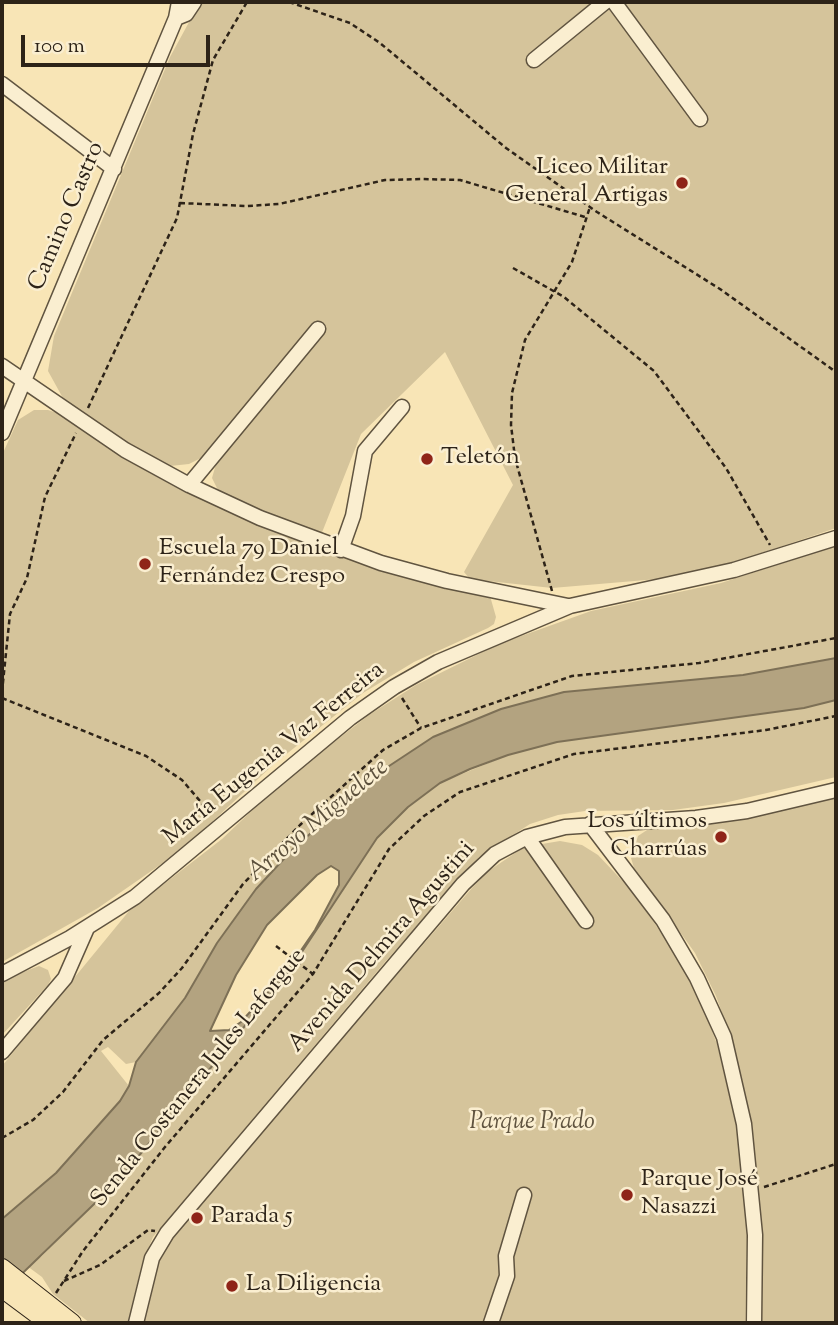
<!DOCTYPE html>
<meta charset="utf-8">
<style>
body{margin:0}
#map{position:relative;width:838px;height:1325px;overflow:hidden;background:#f8e5b6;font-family:"Sorts Mill Goudy",serif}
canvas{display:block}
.frame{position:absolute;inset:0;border:4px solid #2d2318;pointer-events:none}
.scale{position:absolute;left:21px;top:35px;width:189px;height:32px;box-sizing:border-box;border:4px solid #2d2318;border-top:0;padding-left:9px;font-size:21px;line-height:24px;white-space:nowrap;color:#2d2318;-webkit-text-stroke:5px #faeed0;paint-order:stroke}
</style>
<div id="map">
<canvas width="838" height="1325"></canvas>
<div class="frame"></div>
<div class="scale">100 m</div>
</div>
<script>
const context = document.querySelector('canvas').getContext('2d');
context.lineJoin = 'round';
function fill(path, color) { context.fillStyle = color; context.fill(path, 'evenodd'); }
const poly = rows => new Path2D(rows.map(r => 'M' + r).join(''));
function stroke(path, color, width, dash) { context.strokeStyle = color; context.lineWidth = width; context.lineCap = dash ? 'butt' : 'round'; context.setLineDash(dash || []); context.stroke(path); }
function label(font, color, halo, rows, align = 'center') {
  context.font = font + ' "Sorts Mill Goudy",serif'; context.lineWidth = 5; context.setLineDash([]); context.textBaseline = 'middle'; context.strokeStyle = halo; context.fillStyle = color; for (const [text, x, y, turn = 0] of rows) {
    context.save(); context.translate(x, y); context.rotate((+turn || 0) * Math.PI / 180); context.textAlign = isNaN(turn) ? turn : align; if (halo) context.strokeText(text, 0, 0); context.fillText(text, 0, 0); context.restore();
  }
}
fill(poly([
 [200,2,836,2,836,528,738,561,658,579,552,588,470,579,464,572,513,485,445,352,361,434,321,535,269,515,218,490,212,478,216,464,205,456,189,464,170,466,131,445,64,400,48,371,54,336,170,57],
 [34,410,48,410,66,416,184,489,490,596,496,617,494,624,488,628,414,662,363,693,274,764,183,849,98,908,2,962,2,455,18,420],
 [836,546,836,658,743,675,564,692,500,709,433,737,380,772,294,848,256,889,217,942,185,998,136,1062,126,1064,108,1047,101,1051,129,1086,120,1101,56,1173,2,1219,2,1066,129,911,222,839,281,783,369,715,416,685,499,644,591,611,721,583],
 [836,700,836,777,724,803,673,810,585,811,558,815,530,824,479,857,385,962,153,1237,142,1264,128,1323,90,1323,53,1294,42,1277,27,1266,42,1256,120,1179,288,973,377,838,408,807,440,783,508,755,557,742,804,708],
 [836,795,836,1323,760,1323,758,1186,743,1083,731,1038,716,996,695,953,634,868,631,858,638,836,650,828],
 [560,841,582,845,598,855,633,892,679,959,699,997,717,1044,740,1142,747,1232,745,1323,143,1323,159,1258,166,1242,472,888,487,872,524,847],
 [39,966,48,970,51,979,48,985,2,1035,2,980]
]), '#d5c49b');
const water = poly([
 [836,658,836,700,804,708,557,742,508,755,470,769,440,783,408,807,377,838,288,973,120,1179,2,1293,2,1219,56,1173,120,1101,129,1086,136,1062,185,998,217,943,256,889,294,848,380,772,433,737,501,709,564,692,743,675,836,658],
 [331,866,339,871,339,885,315,930,286,972,241,1022,229,1030,210,1031,236,975,267,925,317,875,331,866]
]);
fill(water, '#b3a380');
stroke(water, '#7d7056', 2);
const minor = poly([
 [614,2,700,119],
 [176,18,186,14,194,2],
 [534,60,605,2],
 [2,84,114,169],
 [2,366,125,450,189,485,260,518,381,563,447,581,568,606],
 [2,433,176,18,179,2],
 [189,485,318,329],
 [341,550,353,516,365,451,402,407],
 [590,824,663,920,697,978,724,1037,744,1124,755,1235,754,1323],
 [527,837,586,921],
 [2,974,70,938,135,897,350,718,394,687,438,662,570,606,734,570,836,538],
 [2,1052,65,978,87,928],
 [136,1323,152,1258,167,1233,463,884,495,854,527,837,565,827,696,818,747,811,836,790],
 [491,1323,507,1276,506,1256,524,1195]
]);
const major = poly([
 [2,1268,72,1323],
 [2,1288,49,1323]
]);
stroke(minor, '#605440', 17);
stroke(major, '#2d2318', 20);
stroke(poly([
 [289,2,350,23,380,43,506,148,597,212,720,289,836,372],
 [180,203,247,206,279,204,385,180,423,179,460,180,585,217],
 [513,268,564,297,654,371,726,468,770,545],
 [88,408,177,218,193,134,213,60,247,2],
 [552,591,515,458,511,425,512,393,525,340,572,262,590,207],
 [2,692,10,614,27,578,45,497,76,433],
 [2,698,146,756,182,780,212,815],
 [402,698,421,728],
 [276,946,313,974],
 [2,1138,33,1120,63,1092,103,1040,159,993,182,968,243,884,300,825,383,750,421,728,572,676,699,663,836,638],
 [764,1187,836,1164],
 [64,1281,100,1265,148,1230,155,1231],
 [56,1293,83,1251,165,1147,313,974,389,849,424,816,460,792,574,754,766,730,836,716]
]), '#2d2318', 2.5, [5, 3.5]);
stroke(minor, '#faeed0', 14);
stroke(major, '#f8e5b6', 18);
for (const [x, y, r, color] of [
 [682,183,7,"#8f2418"],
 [427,459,7,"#8f2418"],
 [145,564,7,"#8f2418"],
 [721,837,7,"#8f2418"],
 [627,1195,7,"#8f2418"],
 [197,1218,7,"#8f2418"],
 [232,1286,7,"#8f2418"]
]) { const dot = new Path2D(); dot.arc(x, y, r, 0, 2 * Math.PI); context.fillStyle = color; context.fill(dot); stroke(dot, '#faeed0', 2.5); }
label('24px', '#2d2318', '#faeed0', [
 ["Liceo Militar",668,169,"right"],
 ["General Artigas",668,197,"right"],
 ["Teletón",441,459],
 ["Escuela 79 Daniel",159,550],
 ["Fernández Crespo",159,578],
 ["Los últimos",707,823,"right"],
 ["Charrúas",707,851,"right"],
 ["Parque José",641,1181],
 ["Nasazzi",641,1209],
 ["Parada 5",211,1218],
 ["La Diligencia",246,1286]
], 'left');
label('24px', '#2d2318', '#faeed0', [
 ["Camino Castro",68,217,-67],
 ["María Eugenia Vaz Ferreira",275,755,-39],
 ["Avenida Delmira Agustini",383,948,-49],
 ["Senda Costanera Jules Laforgue",200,1079,-51]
]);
label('italic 24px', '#5f533f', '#faeed0', [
 ["Parque Prado",532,1124]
]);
label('italic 26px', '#5c503c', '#faeed0', [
 ["Arroyo Miguelete",319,822,-40]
]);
</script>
